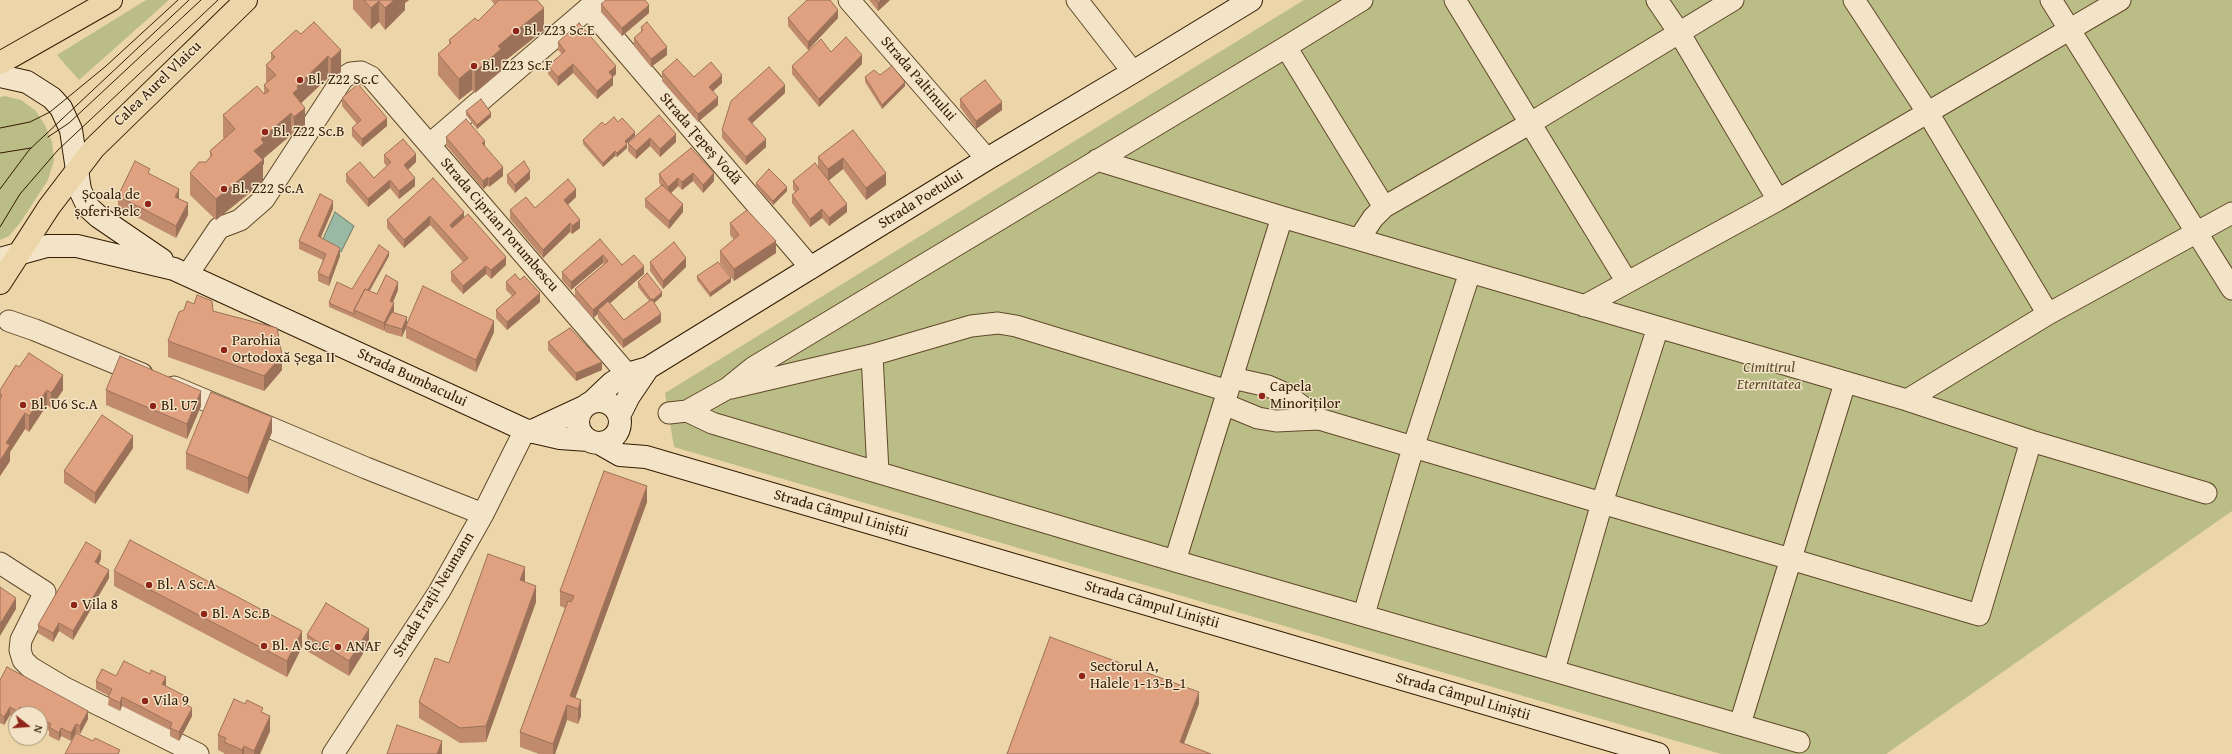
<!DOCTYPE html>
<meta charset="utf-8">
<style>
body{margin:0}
#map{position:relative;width:2232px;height:754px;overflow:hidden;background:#ecd6a9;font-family:"Gentium Book Plus",serif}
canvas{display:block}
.north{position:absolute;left:8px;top:706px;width:40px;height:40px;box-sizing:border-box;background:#f3e4c7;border:1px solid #a69377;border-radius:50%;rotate:107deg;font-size:11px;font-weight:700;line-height:16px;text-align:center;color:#331a00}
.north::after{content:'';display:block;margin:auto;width:14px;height:18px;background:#8f2418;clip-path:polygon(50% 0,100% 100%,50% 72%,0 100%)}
</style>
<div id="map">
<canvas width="2232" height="754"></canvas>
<div class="north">N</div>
</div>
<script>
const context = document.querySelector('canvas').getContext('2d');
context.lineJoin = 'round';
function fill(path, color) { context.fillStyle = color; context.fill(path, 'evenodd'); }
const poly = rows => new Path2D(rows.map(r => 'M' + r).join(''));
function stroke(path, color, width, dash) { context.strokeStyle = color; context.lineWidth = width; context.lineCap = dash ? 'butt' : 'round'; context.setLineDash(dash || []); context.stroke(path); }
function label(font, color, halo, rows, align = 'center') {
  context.font = font + ' "Gentium Book Plus",serif'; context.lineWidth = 3; context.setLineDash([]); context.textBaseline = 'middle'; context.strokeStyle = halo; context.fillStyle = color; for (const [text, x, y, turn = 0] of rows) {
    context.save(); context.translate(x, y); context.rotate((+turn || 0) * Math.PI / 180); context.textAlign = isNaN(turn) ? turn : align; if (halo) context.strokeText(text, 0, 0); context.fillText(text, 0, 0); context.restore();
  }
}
fill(poly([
 [146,0,169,0,79,80,57,55],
 [1304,0,2232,0,2232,511,1886,754,1721,754,674,447,665,393],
 [5,96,21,100,35,110,45,125,52,142,54,160,48,180,20,223,9,236,0,240,0,97]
]), '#babd86');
const water = poly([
 [335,212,354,226,341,252,322,241,335,212]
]);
fill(water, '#99b9a5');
stroke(water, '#707963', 1);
const street = poly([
 [849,0,987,159],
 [1077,0,1133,72],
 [1455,0,1627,282],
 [1657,0,1680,34,1778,200],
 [1854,0,1928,113,2048,314],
 [2051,0,2232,289],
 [589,9,811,268],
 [1286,47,1384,207],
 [430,144,598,0],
 [1097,160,1282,217,1907,400,2031,441,2206,493],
 [1359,239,1373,218,1384,207,1529,124,1733,0],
 [188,274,219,228,240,220,264,199,343,78,351,73,361,72,371,77,627,374],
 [1584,306,1778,200,2120,0],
 [9,321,35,330,142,374],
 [872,355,878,472],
 [1232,378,1268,386,1284,393,1319,419,1979,615,2031,441],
 [174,387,366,468,483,514],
 [731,388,872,355,971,326,998,323,1016,326,1228,391],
 [1907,400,2048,314,2232,213],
 [1224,404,1258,418,1276,421,1319,419],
 [687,411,712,423,1175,561,1799,742],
 [669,413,687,411,728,388,754,367,1286,47,1362,0],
 [1175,561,1282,217],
 [0,563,45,592,21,640,20,650,23,660,30,667,65,688,198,754],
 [1364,614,1413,448,1470,272],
 [1554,670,1602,503,1658,327],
 [1740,724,1845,383],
 [333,754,439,592,483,514,525,430]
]);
const secondary = poly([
 [0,76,27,82,52,98,61,108,71,130,80,190,88,207,99,217,162,260],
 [0,259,47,246,77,246,174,269,525,430,560,438,588,440],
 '578 422a21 21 0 1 1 42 0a21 21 0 1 1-42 0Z',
 [593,401,612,383,627,374,648,368,987,159,1133,72,1251,0],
 [619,416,629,396,648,368],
 [530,432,584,407],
 [599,443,620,455,646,457,1658,754]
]);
const primary = poly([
 [0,63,111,0],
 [0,283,49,207,94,148,246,0]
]);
stroke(street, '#61492a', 23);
stroke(secondary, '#331a00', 24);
stroke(primary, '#331a00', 24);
stroke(street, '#f3e4c7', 21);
stroke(secondary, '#f3e4c7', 22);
stroke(primary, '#ecd6a9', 22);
stroke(poly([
 [0,128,30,122,50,112,106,66,178,0],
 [48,137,69,123,201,0],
 [0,153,31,148],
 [0,189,29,150,189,0],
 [0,227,20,194,58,150,218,0]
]), '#331a00', 1);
fill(poly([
 [353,0,409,0,405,3,405,10,385,30,379,22,371,29,353,9],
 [491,0,537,0,544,30,501,64,501,71,475,93,472,90,459,100,438,75,438,54,449,45,449,40,478,21,495,5],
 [869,0,890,0,878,11],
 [601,4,649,13,622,36,601,12],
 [788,18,838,18,808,50,788,26],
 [314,22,341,72,331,81,328,78,301,103,305,129,294,138,291,135,264,158,264,164,263,165,263,182,216,220,190,195,190,173,206,162,210,157,210,151,224,138,223,137,223,115,264,94,264,85,266,83,266,65,271,60,271,53,301,34],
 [641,27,667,55,651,67,634,46,634,38,641,32],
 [558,42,616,74,613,77,613,85,597,99,573,73,558,86,548,74,548,66,562,54,558,50],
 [831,52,862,64,819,107,792,74,792,66],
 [662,72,694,77,722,83,713,91,718,105,698,122,662,81],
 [880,75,905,86,882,109,865,82,865,77],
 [785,93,752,123,766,147,746,165,722,138,722,130],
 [342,98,387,126,362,147,352,136,352,128,357,124,342,106],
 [960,99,1002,110,976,129,960,107],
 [466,111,491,117,477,129,466,115],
 [659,115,676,142,660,157,650,146,636,159,628,151,628,143],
 [618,122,627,144,627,148,617,157,615,156,603,167,583,144,583,140,605,125],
 [853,130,886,185,866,200,843,169,828,181,847,212,829,226,822,218,810,227,792,203,792,195,795,192,793,189,793,181,818,168,818,157],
 [446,137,485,146,503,176,489,187,488,185,483,189,446,145],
 [691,148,714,181,703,193,693,181,682,190,678,186,671,193,683,212,669,229,645,207,645,199,661,186,659,182,659,174],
 [384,155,416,162,408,170,415,186,399,199,390,188,368,207,346,182,346,174,374,178,387,166,384,163],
 [150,174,188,215,176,238,118,207,118,196],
 [507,175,530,179,515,193,507,183],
 [433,178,464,218,506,265,491,279,486,274,463,294,451,281,451,272,463,262,430,225,404,248,387,228,387,220],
 [756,183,787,191,773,205,756,187],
 [576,197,568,205,580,228,572,234,570,232,543,258,510,219,510,210,535,208],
 [333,209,321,237,340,256,329,286,318,281,318,273,323,260,299,249,299,241],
 [730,223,776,253,734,281,720,263,720,251,734,240,730,235],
 [600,239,622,265,644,274,610,303,624,320,649,301,638,287,638,282,662,296,654,303,661,322,623,348,598,318,598,314,593,318,575,298,575,289,604,264,603,263,571,290,562,280,562,272],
 [389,256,369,291,377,294,398,290,393,302,394,311,393,313,407,323,494,332,476,372,406,338,406,328,402,337,385,332,385,329,384,331,329,307,329,303,352,289],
 [650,262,686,267,663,289,650,271],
 [697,276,731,282,710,297,697,280],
 [506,282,540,302,507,330,496,318,496,310,512,296,506,290],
 [168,341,282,370,264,391,168,357],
 [548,342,602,370,576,381,548,350],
 [0,390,63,390,51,408,47,405,29,432,25,429,10,452,10,461,0,476],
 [106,390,201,406,187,439,106,405],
 [272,432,248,494,186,469,186,453],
 [133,448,95,504,64,483,64,471],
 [647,502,575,698,581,716,578,724,567,720,555,754,539,754,520,747,520,732,565,608,560,606,560,591],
 [101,559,99,564,109,578,73,640,59,631,53,642,38,633,38,625],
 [114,571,302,647,287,677,114,586],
 [525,582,536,602,486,742,460,743,419,718,419,702,449,663],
 [307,635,369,644,349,676,307,651],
 [0,680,88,719,80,734,76,732,71,741,61,736,59,741,49,736,49,731,40,726,40,714,16,714,16,719,10,715,4,725,0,723],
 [96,681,166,685,165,686,187,705,192,716,179,741,170,736,170,730,122,706,120,711,108,705,109,696,96,689],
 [263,712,270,731,260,754,224,754,224,753,218,750,218,735]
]), '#c08a6d');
fill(poly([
 [394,0,409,0,405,3,405,10,385,30,385,8],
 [881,0,890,0,878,11,878,3],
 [379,1,379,22,371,29,371,8],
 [649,5,649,13,622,36,622,28],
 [544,8,544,30,501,64,501,71,475,93,475,72,498,46],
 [838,10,838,18,808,50,808,42],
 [667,47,667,55,651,67,651,59],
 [341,50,341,72,331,81,331,59],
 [862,55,862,64,819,107,819,99],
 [328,56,328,78,298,106,293,93,297,86],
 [573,64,573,73,558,86,558,77],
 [616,66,616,74,609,80,609,72],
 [472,68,472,90,459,100,459,79],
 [722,75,722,83,709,95,709,87],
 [613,77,613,85,597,99,597,91],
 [905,82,905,86,882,109,882,105],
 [785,85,785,93,748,127,748,119],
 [718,97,718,105,698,122,698,114],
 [1002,102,1002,110,976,129,976,121],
 [305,108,305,129,294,138,294,117],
 [291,113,291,135,264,158,264,164,263,165,263,182,216,220,216,199,261,139],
 [491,113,491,117,477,129,477,125],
 [387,118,387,126,362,147,362,139],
 [635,132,635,136,625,145,625,141],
 [676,134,676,142,660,157,660,149],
 [650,138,650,146,636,159,636,151],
 [766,139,766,147,746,165,746,157],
 [485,141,485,149,482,143],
 [627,144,627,148,617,157,617,153],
 [615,151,615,156,603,167,603,163],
 [416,154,416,162,404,173,404,165],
 [843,158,843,169,828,181,828,169],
 [503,167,503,176,489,187,489,179],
 [530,171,530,179,515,193,515,185],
 [693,173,693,181,682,190,682,182],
 [714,173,714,181,703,193,703,185],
 [886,173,886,185,866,200,866,188],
 [488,177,488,185,483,189,483,181],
 [415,178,415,186,399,199,399,191],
 [678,178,678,186,668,196,668,187],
 [390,180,390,188,368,207,368,199],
 [787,187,787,191,773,205,773,201],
 [179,189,179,201,175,197],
 [576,189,576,197,564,208,564,200],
 [333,201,333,209,318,244,318,236],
 [188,203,188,215,176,238,176,226],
 [683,204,683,212,669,229,669,221],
 [847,204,847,212,829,226,829,218],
 [822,209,822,218,810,227,810,219],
 [464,212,464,220,450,233,450,225],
 [430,216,430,225,404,248,404,240],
 [580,220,580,228,572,234,572,226],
 [570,223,570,232,543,258,543,250],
 [776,241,776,253,734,281,734,269],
 [340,248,340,256,329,286,329,278],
 [389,252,389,256,358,312,356,311],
 [603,255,603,263,571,290,571,282],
 [506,257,506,265,491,279,491,270],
 [686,258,686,267,663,289,663,281],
 [486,266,486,274,463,294,463,286],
 [644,266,644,274,600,312,598,310,598,314,593,318,593,310],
 [731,278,731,282,710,297,710,293],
 [398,282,398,290,390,309,390,301],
 [662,292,662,296,652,305,652,301],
 [540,293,540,302,507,330,507,322],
 [394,303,394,311,387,324,385,324,385,329,384,331,384,323],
 [661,314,661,322,623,348,623,340],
 [407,317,407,325,406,326,406,328,402,337,402,329],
 [494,321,494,332,476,372,476,360],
 [282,355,282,370,264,391,264,376],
 [602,362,602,370,576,381,576,373],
 [63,375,63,390,51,408,51,393],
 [47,390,47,405,29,432,29,416],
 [201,391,201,406,187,439,187,424],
 [25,413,25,429,10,452,10,461,0,476,0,461,6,443],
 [272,417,272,432,248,494,248,478],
 [133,436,133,448,95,504,95,493],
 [647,486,647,502,572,707,570,696],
 [101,551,101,559,95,570,95,562],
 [525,567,525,582,520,580],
 [109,570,109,578,73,640,73,631],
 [536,586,536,602,486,742,486,726],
 [16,598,16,609,0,636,0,624],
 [59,623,59,631,53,642,53,633],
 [369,629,369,644,349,676,349,661],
 [302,631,302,647,287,677,287,661],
 [166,677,166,685,162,692,162,684],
 [1199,692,1199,704,1180,754,1180,742],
 [122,697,122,706,120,711,120,703],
 [187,697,187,705,184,703],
 [581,700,581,716,578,724,578,709],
 [567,705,567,720,555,754,553,754,553,744],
 [10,707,10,715,4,725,4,717],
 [20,707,20,714,17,714,17,711],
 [192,708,192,716,179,741,179,732],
 [88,711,88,719,80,734,80,726],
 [270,716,270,731,260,754,254,754,254,751],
 [76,724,76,732,71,741,71,733],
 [61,728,61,736,59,741,59,733],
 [442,741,442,754,437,754],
 [244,746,244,754,242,754,242,750]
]), '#9c7159');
const building = poly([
 [364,0,394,0,385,8,379,1,371,8,364,0],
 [499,0,537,0,544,8,498,46,501,49,475,72,472,68,459,79,438,54,451,43,449,40,475,18,478,21,499,0],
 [606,0,645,0,649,5,622,28,601,4,606,0],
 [807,0,830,0,838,10,808,42,788,18,807,0],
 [876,0,881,0,878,3,876,0],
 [314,22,341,50,331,59,328,56,297,86,298,89,293,93,305,108,294,117,291,113,261,139,264,143,254,151,263,160,216,199,190,173,199,162,206,162,212,155,210,151,235,129,223,115,257,86,264,94,269,91,264,85,276,75,266,65,275,57,271,53,296,30,301,34,314,22],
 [647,22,667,47,651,59,634,38,643,30,641,27,647,22],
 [579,23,616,66,609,72,613,77,597,91,573,64,558,77,548,66,565,51,558,42,579,23],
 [846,37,862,55,819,99,792,66,821,39,831,52,846,37],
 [677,59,694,77,711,62,722,75,709,87,718,97,698,114,662,72,677,59],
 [892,66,905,82,882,105,865,77,874,70,880,75,892,66],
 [769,67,785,85,748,119,766,139,746,157,722,130,731,101,769,67],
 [985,80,1002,102,976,121,960,99,985,80],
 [358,84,387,118,362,139,352,128,361,120,342,98,358,84],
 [481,99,491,113,477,125,466,111,481,99],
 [659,115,676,134,660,149,650,138,636,151,628,143,659,115],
 [614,117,618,122,622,118,635,132,625,141,627,144,617,153,615,151,603,163,583,140,602,122,605,125,614,117],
 [466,119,485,141,482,143,503,167,489,179,488,177,483,181,446,137,466,119],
 [853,130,886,173,866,188,843,158,828,169,818,157,853,130],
 [403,139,416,154,404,165,415,178,399,191,390,180,368,199,346,174,360,162,374,178,391,162,384,155,403,139],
 [691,148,714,173,703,185,693,173,682,182,678,178,668,187,659,174,691,148],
 [135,161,150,169,148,173,179,189,175,197,188,203,176,226,118,196,135,161],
 [524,161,530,171,515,185,507,175,524,161],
 [815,163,847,204,829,218,822,209,810,219,792,195,799,189,793,181,815,163],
 [769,169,787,187,773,201,756,183,769,169],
 [433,178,464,212,450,225,452,228,468,214,506,257,491,270,486,266,463,286,451,272,468,258,430,216,404,240,387,220,433,178],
 [568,179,576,189,564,200,580,220,572,226,570,223,543,250,510,210,526,197,535,208,568,179],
 [662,185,683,204,669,221,645,199,662,185],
 [320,194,333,201,318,236,340,248,329,278,318,273,326,254,299,241,320,194],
 [747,210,776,241,734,269,720,251,739,235,730,223,747,210],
 [600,239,622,265,634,255,644,266,593,310,575,289,608,261,603,255,571,282,562,272,600,239],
 [674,242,686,258,663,281,650,262,674,242],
 [379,245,389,252,368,290,365,289,354,310,354,314,329,303,337,282,352,289,379,245],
 [718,262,731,278,710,293,697,276,718,262],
 [647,273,662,292,652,301,638,282,647,273],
 [515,274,520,280,524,276,540,293,507,322,496,310,516,293,506,282,515,274],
 [386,275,398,282,390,301,394,303,384,323,354,310,365,289,377,294,386,275],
 [423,286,494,321,476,360,406,326,423,286],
 [197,295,212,301,213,311,277,328,282,355,264,376,168,341,179,312,184,310,187,301,194,304,197,295],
 [652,299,661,314,623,340,598,310,608,301,624,320,652,299],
 [392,312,407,317,402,329,385,324,392,312],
 [570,328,602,362,576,373,548,342,570,328],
 [29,353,63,375,51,393,47,390,29,416,25,413,6,443,10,445,0,461,0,399,2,395,0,394,0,390,16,365,19,367,29,353],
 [120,356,201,391,187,424,106,390,120,356],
 [211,392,272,417,248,478,186,453,211,392],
 [102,415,133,436,95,493,64,471,102,415],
 [604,471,647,486,570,696,581,700,578,709,567,705,553,744,520,732,568,601,571,602,574,596,560,591,604,471],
 [130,540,302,631,287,661,114,571,130,540],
 [86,542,101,551,95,562,109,570,73,631,59,623,53,633,38,625,86,542],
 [488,554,525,567,520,580,536,586,486,726,460,728,419,702,435,658,449,663,488,554],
 [0,587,16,598,0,624,0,587],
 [326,603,369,629,349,661,307,635,326,603],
 [1050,637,1199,692,1180,742,1211,754,1007,754,1050,637],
 [124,661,150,674,151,670,166,677,162,684,187,697,184,703,192,708,179,732,170,728,172,723,122,697,120,703,108,697,112,689,96,681,102,669,116,676,124,661],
 [7,667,88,711,80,726,76,724,71,733,61,728,59,733,49,727,51,724,40,718,40,714,32,714,20,707,17,711,10,707,4,717,0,714,0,680,7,667],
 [234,699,245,704,247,700,263,708,261,712,270,716,254,751,244,746,242,750,224,742,226,738,218,735,234,699],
 [397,725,442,741,437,754,387,754,397,725],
 [76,733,93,741,95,738,120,750,118,754,65,754,76,733]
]);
fill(building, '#dfa17f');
stroke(building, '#9c7159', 1);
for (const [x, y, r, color] of [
 [516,31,4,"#8f2418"],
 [474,66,4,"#8f2418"],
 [300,80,4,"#8f2418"],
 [265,132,4,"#8f2418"],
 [224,189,4,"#8f2418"],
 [148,204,4,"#8f2418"],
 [224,350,4,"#8f2418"],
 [1262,396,4,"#8f2418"],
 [23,405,4,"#8f2418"],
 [153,406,4,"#8f2418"],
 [149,585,4,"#8f2418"],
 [74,605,4,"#8f2418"],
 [204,614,4,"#8f2418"],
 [264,646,4,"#8f2418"],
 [338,647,4,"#8f2418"],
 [1082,676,4,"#8f2418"],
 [145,701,4,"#8f2418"]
]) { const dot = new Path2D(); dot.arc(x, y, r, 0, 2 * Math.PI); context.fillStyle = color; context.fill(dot); stroke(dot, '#f3e4c7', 1.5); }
label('15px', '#331a00', '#f3e4c7', [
 ["Bl. Z23 Sc.E",524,31],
 ["Bl. Z23 Sc.F",482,66],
 ["Bl. Z22 Sc.C",308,80],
 ["Bl. Z22 Sc.B",273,132],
 ["Bl. Z22 Sc.A",232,189],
 ["Școala de",140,195,"right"],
 ["șoferi Belc",140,212,"right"],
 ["Parohia",232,341],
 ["Ortodoxă Șega II",232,358],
 ["Capela",1270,387],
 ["Minoriților",1270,404],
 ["Bl. U6 Sc.A",31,405],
 ["Bl. U7",161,406],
 ["Bl. A Sc.A",157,585],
 ["Vila 8",82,605],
 ["Bl. A Sc.B",212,614],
 ["Bl. A Sc.C",272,646],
 ["ANAF",346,647],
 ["Sectorul A,",1090,667],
 ["Halele 1-13-B_1",1090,684],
 ["Vila 9",153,701]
], 'left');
label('15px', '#331a00', '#f3e4c7', [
 ["Strada Paltinului",918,79,49],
 ["Calea Aurel Vlaicu",158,84,-44],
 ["Strada Țepeș Vodă",700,139,49],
 ["Strada Poetului",921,200,-32],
 ["Strada Ciprian Porumbescu",499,225,49],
 ["Strada Bumbacului",412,378,25],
 ["Strada Câmpul Liniștii",841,514,16],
 ["Strada Frații Neumann",434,595,-59],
 ["Strada Câmpul Liniștii",1152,605,16],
 ["Strada Câmpul Liniștii",1463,697,16]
]);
label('italic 15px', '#5c4b28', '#f3e4c7', [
 ["Cimitirul",1769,368],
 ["Eternitatea",1769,385]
]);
</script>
